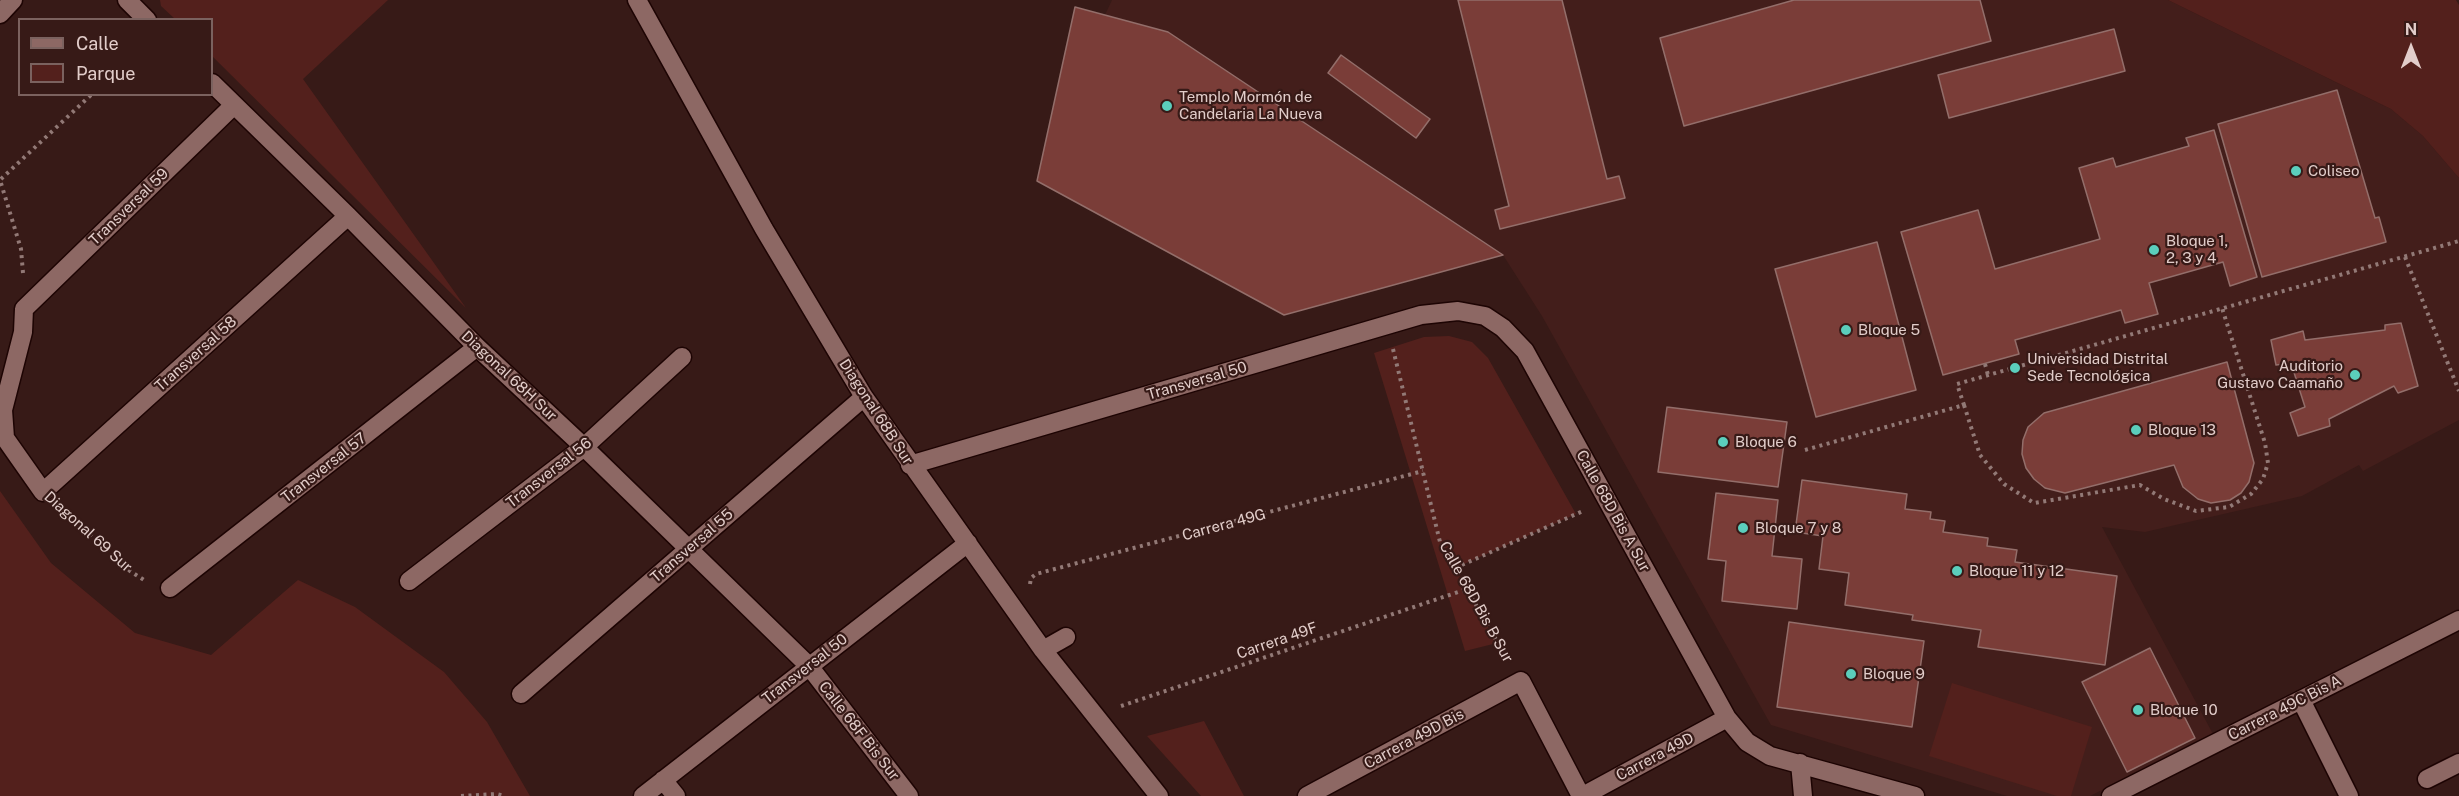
<!DOCTYPE html>
<meta charset="utf-8">
<style>
body{margin:0}
#map{position:relative;width:2459px;height:796px;overflow:hidden;background:#371a17;font-family:"Public Sans",sans-serif}
canvas{display:block}
.legend{position:absolute;left:18px;top:18px;width:195px;height:78px;box-sizing:border-box;background:#371a17;border:2px solid #7b625f;margin:0;padding:8px 10px;list-style:none;font-size:18px;color:#e2cdca}
.legend li{display:flex;align-items:center;gap:12px;height:30px}
.legend b{width:30px;border:2px solid #7b625f}
.north{position:absolute;left:2381px;top:18px;width:60px;height:60px;-webkit-text-stroke:4px #371a17;paint-order:stroke;rotate:0deg;font-size:16px;font-weight:700;line-height:24px;text-align:center;color:#e2cdca}
.north::after{content:'';display:block;margin:auto;width:21px;height:27px;background:#e2cdca;clip-path:polygon(50% 0,100% 100%,50% 72%,0 100%)}
</style>
<div id="map">
<canvas width="2459" height="796"></canvas>
<ul class="legend">
<li><b style="height:8px;background:#8d6864"></b>Calle</li>
<li><b style="height:16px;background:#53201c"></b>Parque</li>
</ul>
<div class="north">N</div>
</div>
<script>
const context = document.querySelector('canvas').getContext('2d');
context.lineJoin = 'round';
function fill(path, color) { context.fillStyle = color; context.fill(path, 'evenodd'); }
const poly = rows => new Path2D(rows.map(r => 'M' + r).join(''));
function stroke(path, color, width, dash) { context.strokeStyle = color; context.lineWidth = width; context.lineCap = dash ? 'butt' : 'round'; context.setLineDash(dash || []); context.stroke(path); }
function label(font, color, halo, rows, align = 'center') {
  context.font = font + ' "Public Sans",sans-serif'; context.lineWidth = 4.5; context.setLineDash([]); context.textBaseline = 'middle'; context.strokeStyle = halo; context.fillStyle = color; for (const [text, x, y, turn = 0] of rows) {
    context.save(); context.translate(x, y); context.rotate((+turn || 0) * Math.PI / 180); context.textAlign = isNaN(turn) ? turn : align; if (halo) context.strokeText(text, 0, 0); context.fillText(text, 0, 0); context.restore();
  }
}
fill(poly([
 [1112,0,2168,0,2391,109,2423,136,2459,178,2459,420,2363,471,2359,465,2302,496,2145,532,2102,527,2213,734,2090,796,2007,796,1771,725,1542,316,1503,255,1168,32,1105,15]
]), '#431e1b');
fill(poly([
 [160,0,388,0,303,79,466,308,212,56,212,20,175,19,161,6],
 [2168,0,2456,0,2459,5,2459,178,2423,136,2391,109],
 [1449,336,1472,342,1488,358,1576,514,1455,568,1497,643,1465,651,1374,353,1424,337],
 [0,491,51,563,135,633,211,655,298,580,355,607,444,672,487,722,530,796,0,796],
 [1952,683,2092,727,2071,796,2057,796,1929,756],
 [1204,721,1244,796,1201,796,1147,736]
]), '#53201c');
const building = poly([
 [1458,0,1562,0,1607,179,1619,176,1625,198,1500,229,1495,210,1509,206,1458,0],
 [1794,0,1980,0,1991,41,1684,126,1660,38,1794,0],
 [1075,7,1168,32,1503,255,1284,315,1037,181,1075,7],
 [2114,29,2125,71,1949,118,1938,75,2114,29],
 [1341,55,1430,119,1416,138,1328,73,1341,55],
 [2337,90,2375,218,2379,217,2386,242,2262,277,2218,124,2337,90],
 [2214,130,2257,277,2230,286,2223,262,2149,283,2158,314,2125,323,2121,310,2015,340,2019,354,1943,375,1901,232,1978,210,1995,269,2100,239,2079,168,2113,158,2116,167,2189,146,2186,138,2214,130],
 [1877,242,1916,390,1816,417,1775,269,1877,242],
 [2401,323,2418,386,2398,393,2394,386,2329,419,2330,426,2298,436,2290,413,2305,407,2291,363,2276,365,2271,340,2303,331,2305,340,2385,330,2385,325,2401,323],
 [2227,362,2254,463,2249,482,2241,493,2230,500,2211,503,2198,499,2183,487,2174,465,2065,493,2045,488,2034,479,2026,468,2022,454,2023,440,2028,427,2044,413,2227,362],
 [1667,407,1787,422,1778,487,1658,472,1667,407],
 [1802,480,1907,494,1905,509,1931,512,1930,519,1945,521,1943,532,1988,538,1987,546,2017,550,2015,562,2117,576,2105,665,1978,647,1981,630,1912,620,1913,615,1845,605,1849,573,1819,569,1823,536,1795,532,1802,480],
 [1716,493,1778,500,1772,556,1802,559,1797,609,1722,601,1726,561,1708,559,1716,493],
 [1789,622,1924,641,1912,727,1777,707,1789,622],
 [2150,648,2195,738,2127,772,2082,682,2150,648]
]);
fill(building, '#7a3d38');
stroke(building, '#936e6a', 1.5);
const minor = poly([
 [127,0,147,20],
 [637,0,764,229,864,397,1043,650,1159,796],
 [0,14,13,0],
 [212,83,348,216,477,347,584,447,809,666,909,796],
 [234,105,24,309,23,332,3,410,5,438,43,492,348,216],
 [910,465,1421,315,1458,311,1485,316,1503,328,1525,351,1727,718,1747,742,1770,756,1915,796],
 [409,581,584,447,682,357],
 [170,588,477,347],
 [1043,650,1066,637],
 [521,694,864,397],
 [2301,700,2349,796],
 [1800,763,1803,796],
 [2427,779,2459,763],
 [663,780,676,796],
 [643,796,968,543],
 [1307,796,1521,681,1581,796],
 [1583,796,1727,718],
 [2111,796,2459,620]
]);
stroke(minor, '#1d0403', 21);
stroke(poly([
 [2405,257,2459,391],
 [23,273,21,249,0,180,92,94],
 [1393,349,1440,542,1506,657],
 [1985,364,1988,375],
 [1964,405,1980,455,2004,484,2034,503,2140,485,2164,499,2196,511,2229,507,2251,494,2263,479,2268,463,2265,443,2222,308],
 [1805,450,1964,405,1957,384,2459,241],
 [62,509,130,571,144,580],
 [1455,568,1583,511],
 [1030,584,1031,578,1036,574,1423,471],
 [1121,706,1467,589],
 [461,796,497,794,505,796]
]), '#927976', 4, [3, 4.5]);
stroke(minor, '#8d6864', 18);
for (const [x, y, r, color] of [
 [1167,106,6,"#5bcebc"],
 [2296,171,6,"#5bcebc"],
 [2154,250,6,"#5bcebc"],
 [1846,330,6,"#5bcebc"],
 [2015,368,6,"#5bcebc"],
 [2355,375,6,"#5bcebc"],
 [2136,430,6,"#5bcebc"],
 [1723,442,6,"#5bcebc"],
 [1743,528,6,"#5bcebc"],
 [1957,571,6,"#5bcebc"],
 [1851,674,6,"#5bcebc"],
 [2138,710,6,"#5bcebc"]
]) { const dot = new Path2D(); dot.arc(x, y, r, 0, 2 * Math.PI); context.fillStyle = color; context.fill(dot); stroke(dot, '#371a17', 2); }
label('15px', '#e2cdca', '#371a17', [
 ["Templo Mormón de",1179,97],
 ["Candelaria La Nueva",1179,114],
 ["Coliseo",2308,171],
 ["Bloque 1,",2166,241],
 ["2, 3 y 4",2166,258],
 ["Bloque 5",1858,330],
 ["Universidad Distrital",2027,359],
 ["Sede Tecnológica",2027,376],
 ["Auditorio",2343,366,"right"],
 ["Gustavo Caamaño",2343,383,"right"],
 ["Bloque 13",2148,430],
 ["Bloque 6",1735,442],
 ["Bloque 7 y 8",1755,528],
 ["Bloque 11 y 12",1969,571],
 ["Bloque 9",1863,674],
 ["Bloque 10",2150,710]
], 'left');
label('15px', '#e2cdca', '#371a17', [
 ["Transversal 59",129,207,-44],
 ["Transversal 58",196,354,-42],
 ["Diagonal 68H Sur",509,376,43],
 ["Transversal 50",1197,381,-16],
 ["Diagonal 68B Sur",876,412,57],
 ["Transversal 57",324,468,-38],
 ["Transversal 56",549,473,-38],
 ["Calle 68D Bis A Sur",1613,511,61],
 ["Carrera 49G",1224,525,-15],
 ["Diagonal 69 Sur",88,532,42],
 ["Transversal 55",692,546,-41],
 ["Calle 68D Bis B Sur",1476,602,61],
 ["Carrera 49F",1277,641,-19],
 ["Transversal 50",805,669,-38],
 ["Carrera 49C Bis A",2285,708,-27],
 ["Calle 68F Bis Sur",859,731,52],
 ["Carrera 49D Bis",1414,739,-28],
 ["Carrera 49D",1655,757,-28]
]);
</script>
